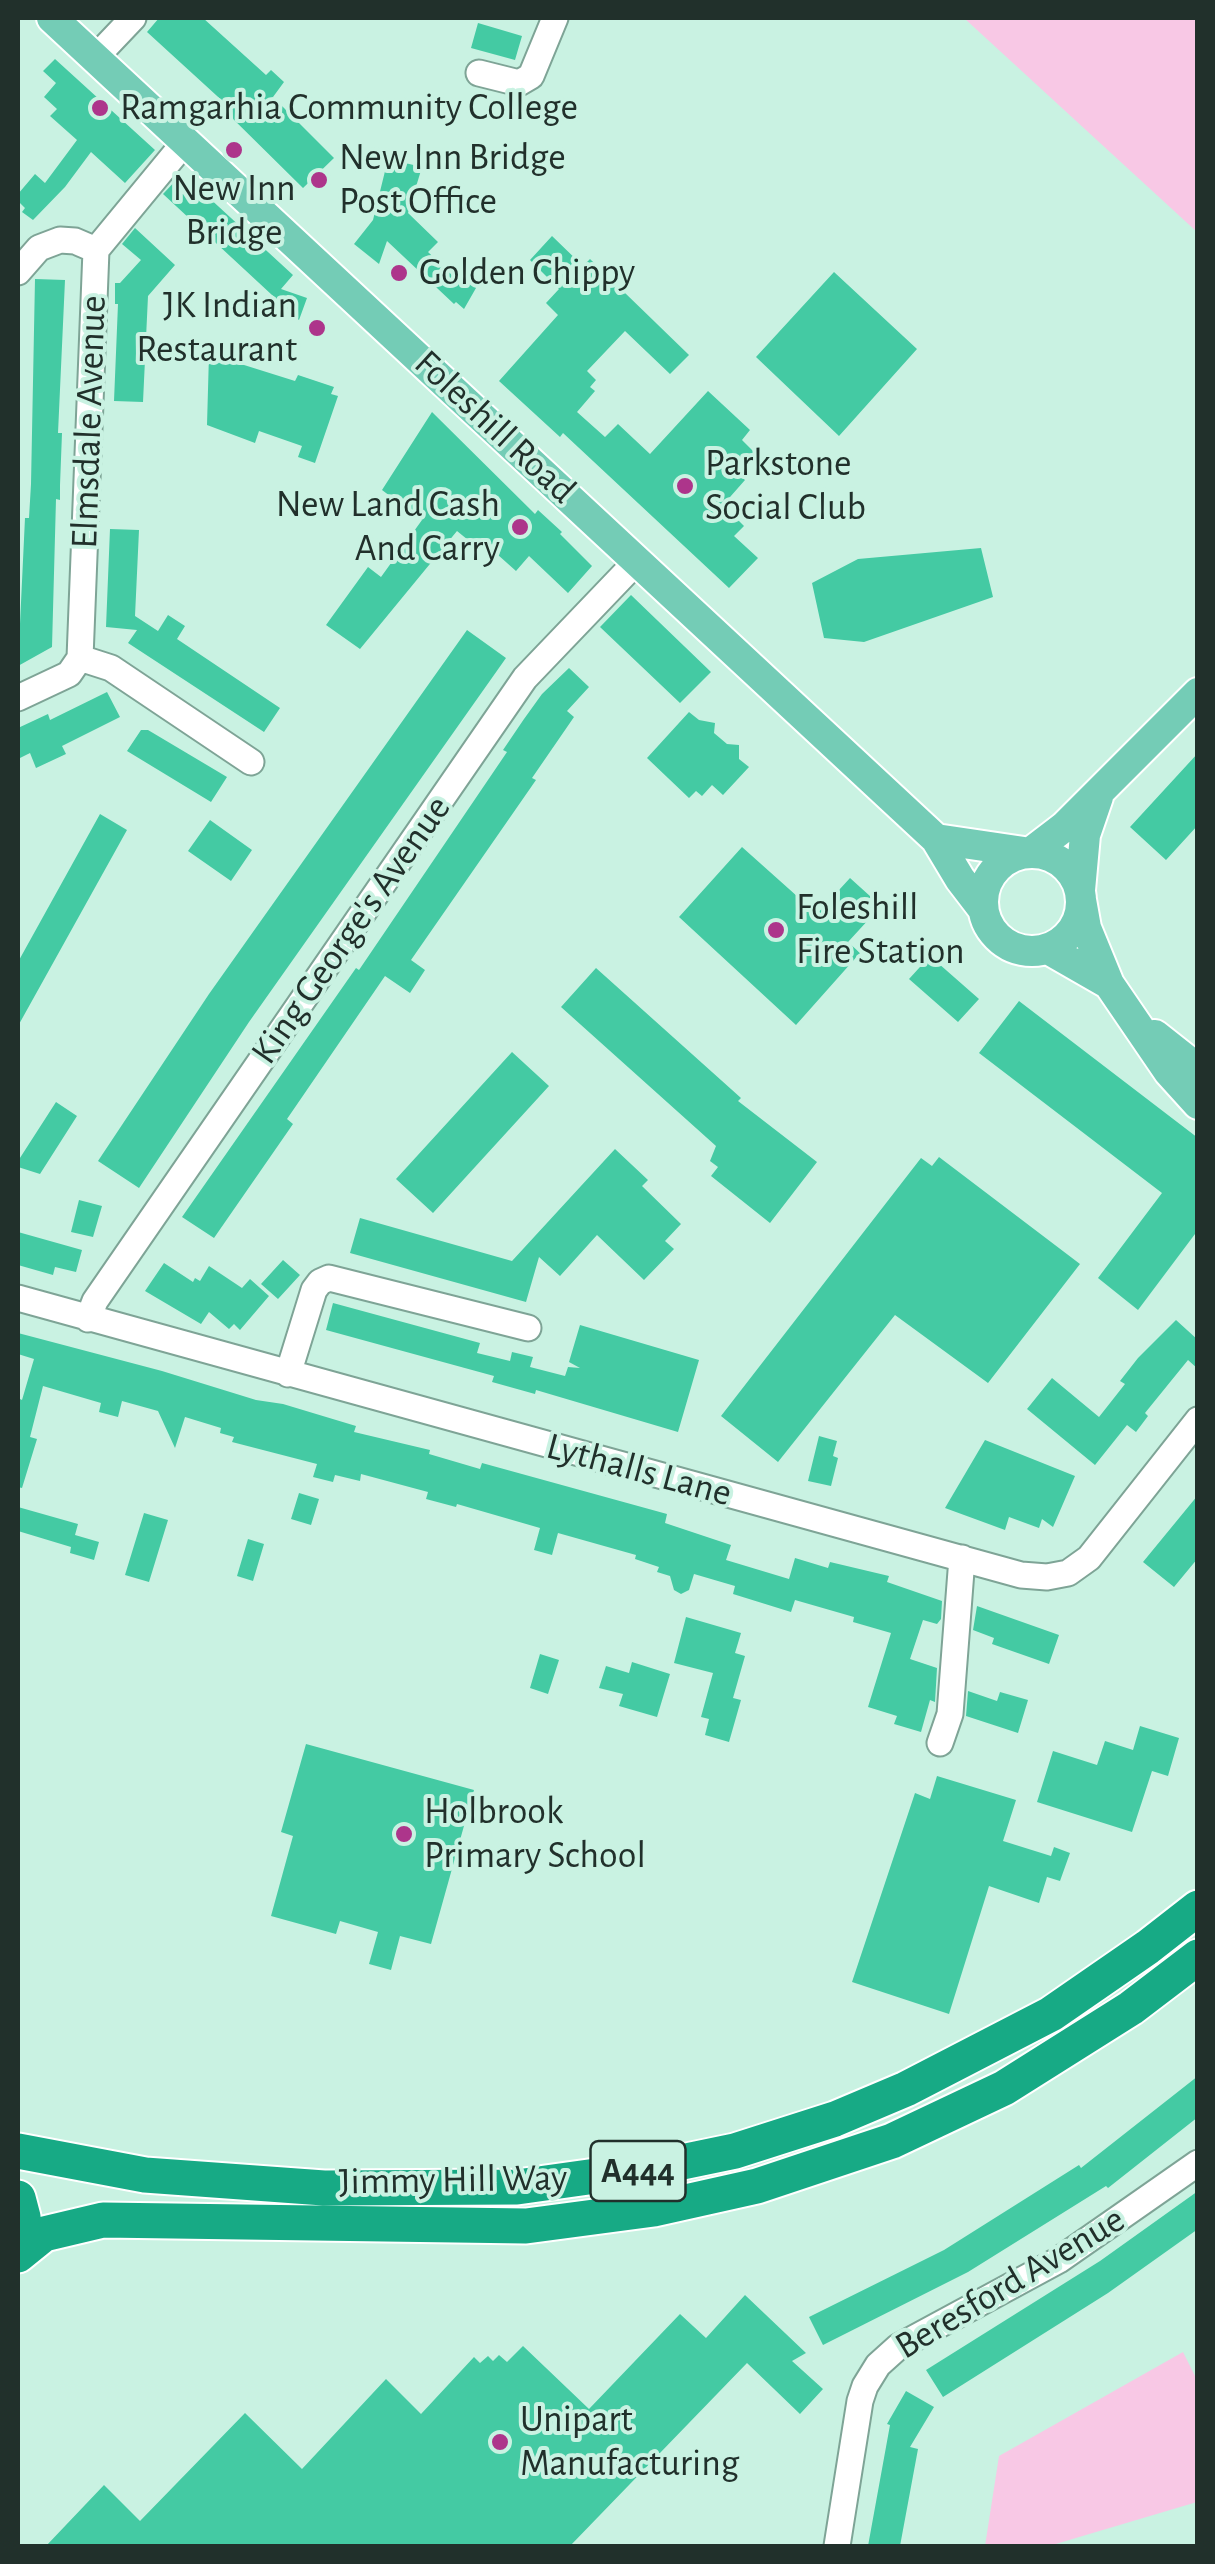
<!DOCTYPE html>
<style>
body{margin:0}
#map{position:relative;width:1215px;height:2564px;overflow:hidden;background:#c9f2e2;font-family:"Alegreya Sans",sans-serif}
canvas{display:block}
.frame{position:absolute;inset:0;border:20px solid #21302b;pointer-events:none}
</style>
<div id="map">
<canvas width="1215" height="2564"></canvas>
<div class="frame"></div>
</div>
<script>
const context = document.querySelector('canvas').getContext('2d');
context.lineJoin = 'round';
function fill(path, color) { context.fillStyle = color; context.fill(path, 'evenodd'); }
const poly = rows => new Path2D(rows.map(r => 'M' + r).join(''));
function stroke(path, color, width, dash) { context.strokeStyle = color; context.lineWidth = width; context.lineCap = dash ? 'butt' : 'round'; context.setLineDash(dash || []); context.stroke(path); }
function label(font, color, halo, rows, align = 'center') {
  context.font = font + ' "Alegreya Sans",sans-serif'; context.lineWidth = 8; context.setLineDash([]); context.textBaseline = 'middle'; context.strokeStyle = halo; context.fillStyle = color; for (const [text, x, y, turn = 0] of rows) {
    context.save(); context.translate(x, y); context.rotate((+turn || 0) * Math.PI / 180); context.textAlign = isNaN(turn) ? turn : align; if (halo) context.strokeText(text, 0, 0); context.fillText(text, 0, 0); context.restore();
  }
}
fill(poly([
 [964,18,1197,19,1197,232],
 [1183,2352,1197,2380,1197,2502,1049,2546,985,2546,999,2456]
]), '#f8c8e5');
fill(poly([
 [159,18,203,18,266,75,271,70,284,82,273,97,334,158,303,188,224,110,228,106,147,32],
 [478,23,522,36,515,60,471,48],
 [55,59,155,150,125,183,91,152,65,187,33,220,22,212,25,208,18,201,18,194,35,174,45,183,77,140,50,116,57,109,44,97,56,83,43,71],
 [388,159,422,167,408,213,438,242,428,252,455,278,462,270,475,282,476,288,464,309,456,302,454,304,387,241,379,264,354,244,373,220],
 [178,178,202,200,206,195,293,275,281,289,307,298,299,320,163,194],
 [135,228,175,265,148,296,143,402,114,401,118,304,115,304,115,283,120,283,141,260,122,244],
 [552,236,583,266,590,259,689,355,670,374,625,331,587,371,596,380,590,387,595,391,577,412,605,437,618,424,650,454,708,391,750,430,742,440,754,452,735,471,745,480,723,505,744,526,734,536,758,558,729,588,563,433,560,437,499,381,558,315,546,303,559,289,530,260],
 [834,272,917,349,839,436,756,357],
 [35,279,65,280,58,433,62,433,60,485,60,500,56,499,52,647,18,666,25,518,29,518,31,484],
 [209,354,295,381,298,375,334,387,331,394,338,396,315,463,298,457,302,446,259,431,255,443,207,425],
 [432,412,535,514,538,510,562,532,560,534,592,566,568,593,529,556,516,571,479,538,473,544,457,531,360,649,326,625,368,567,381,577,422,520,382,490],
 [110,529,139,530,135,616,158,631,168,615,185,626,177,639,280,708,264,732,128,643,137,630,106,627],
 [981,548,993,597,864,642,824,638,812,583,858,559],
 [631,595,711,672,680,703,600,627],
 [467,630,506,658,249,1022,139,1188,98,1161,209,994],
 [569,668,589,687,567,711,574,717,532,778,536,780,411,960,425,970,410,993,385,976,287,1119,293,1124,214,1238,182,1217,356,968,359,970,507,752,503,750,524,719,542,694],
 [107,692,120,717,62,746,66,754,36,768,30,753,18,759,18,728,48,714,50,720],
 [689,712,699,720,715,723,714,733,727,744,739,745,739,759,749,767,723,795,712,785,702,796,696,791,689,798,647,758],
 [141,730,148,730,227,777,211,802,127,751],
 [1198,753,1198,825,1166,860,1130,827],
 [100,814,127,830,18,1026,18,962],
 [210,820,252,850,231,881,188,851],
 [742,847,817,914,850,878,881,906,848,942,860,953,796,1025,679,917],
 [930,956,979,999,958,1022,909,979],
 [596,968,741,1098,738,1101,817,1162,770,1223,711,1176,718,1167,710,1161,716,1146,561,1007],
 [1019,1001,1198,1138,1198,1230,1138,1310,1098,1278,1162,1193,979,1053],
 [512,1052,549,1086,433,1213,396,1179],
 [56,1102,77,1116,40,1174,18,1167,18,1161],
 [615,1149,648,1180,642,1186,681,1224,665,1241,674,1249,644,1280,597,1235,560,1276,539,1257,526,1302,350,1253,360,1218,512,1261],
 [939,1157,1080,1264,988,1383,895,1315,778,1462,721,1416,921,1158,932,1166],
 [79,1200,102,1206,93,1237,71,1232],
 [18,1232,82,1250,76,1272,55,1267,53,1275,18,1265],
 [283,1260,300,1275,278,1299,261,1284],
 [164,1263,193,1282,195,1278,200,1281,209,1266,242,1288,250,1279,269,1296,240,1330,234,1324,229,1329,209,1312,201,1324,145,1291],
 [333,1303,480,1343,477,1353,510,1361,512,1352,533,1357,530,1367,565,1376,568,1367,580,1368,569,1362,580,1325,699,1360,678,1432,536,1390,535,1394,492,1382,494,1376,326,1330],
 [1176,1320,1198,1340,1198,1369,1188,1360,1145,1413,1148,1416,1136,1432,1127,1425,1095,1465,1027,1409,1052,1378,1099,1417,1125,1384,1120,1381,1138,1358],
 [18,1333,162,1371,256,1400,283,1404,356,1426,354,1432,430,1450,429,1454,480,1469,482,1463,667,1514,665,1523,731,1545,726,1560,789,1579,795,1558,828,1568,830,1562,889,1576,887,1582,942,1601,941,1619,937,1624,923,1620,910,1659,937,1668,935,1702,930,1700,921,1732,894,1724,897,1716,868,1707,891,1633,853,1622,854,1617,795,1600,791,1612,733,1594,735,1586,694,1574,689,1590,681,1594,674,1590,670,1576,657,1572,659,1567,635,1559,636,1555,558,1533,552,1555,534,1550,540,1528,457,1504,456,1507,426,1499,428,1492,361,1474,360,1481,335,1475,333,1482,313,1477,317,1464,232,1442,234,1437,220,1433,221,1428,185,1417,175,1448,158,1411,122,1401,118,1417,99,1412,101,1403,43,1386,30,1437,37,1439,22,1488,18,1487,18,1398,22,1400,34,1359,18,1354],
 [819,1436,837,1441,833,1456,838,1458,831,1486,808,1481],
 [985,1440,1075,1476,1053,1527,1042,1519,1039,1528,1009,1517,1005,1530,945,1508],
 [299,1493,319,1499,311,1525,291,1519],
 [1198,1495,1198,1558,1174,1587,1143,1562],
 [18,1507,78,1524,75,1535,99,1542,94,1560,70,1553,71,1547,18,1531],
 [144,1513,168,1520,149,1582,125,1575],
 [248,1539,264,1544,253,1581,237,1576],
 [977,1606,1059,1635,1049,1664,992,1644,994,1638,973,1630],
 [686,1617,741,1633,735,1653,745,1656,733,1698,741,1700,729,1742,705,1735,709,1719,701,1717,713,1673,674,1663],
 [540,1654,559,1660,548,1694,530,1688],
 [632,1662,670,1674,657,1717,619,1706,623,1694,599,1688,606,1666,629,1673],
 [968,1691,997,1701,1000,1692,1028,1700,1018,1733,966,1716],
 [1140,1726,1179,1738,1168,1776,1152,1771,1132,1832,1037,1802,1053,1751,1097,1765,1105,1741,1133,1750],
 [306,1744,474,1790,431,1944,400,1936,391,1970,369,1964,378,1932,340,1921,336,1934,271,1916,293,1836,281,1832],
 [937,1776,1016,1800,1003,1841,1051,1856,1054,1847,1070,1853,1060,1881,1047,1877,1039,1903,989,1886,949,2014,852,1982,915,1793,930,1799],
 [1198,2076,1198,2117,1108,2188,1106,2186,968,2272,823,2345,809,2317,944,2250,1079,2165,1081,2168],
 [1198,2191,1198,2229,1108,2293,943,2397,926,2370,1100,2261],
 [745,2295,806,2353,792,2361,823,2389,800,2414,747,2363,570,2546,46,2546,104,2485,140,2521,245,2413,302,2469,386,2379,421,2414,474,2357,480,2363,488,2356,493,2361,499,2355,507,2362,523,2346,589,2409,680,2314,706,2338],
 [906,2391,934,2407,910,2447,918,2449,900,2546,868,2546,890,2425,887,2424]
]), '#44caa3');
const minor = poly([
 [95,58,133,18],
 [479,73,519,83,531,76,555,18],
 [18,272,39,248,60,240,75,241,96,250],
 [80,658,111,668,251,762],
 [18,698,69,674,80,658,96,250,185,142],
 [18,1298,1021,1575,1047,1577,1068,1573,1089,1558,1198,1420],
 [88,1319,95,1301,525,678,638,560],
 [288,1374,314,1290,320,1282,329,1278,528,1328],
 [940,1743,950,1714,962,1558],
 [837,2546,860,2401,865,2386,878,2365,898,2347,1059,2260,1198,2163]
]);
const major = poly([
 [52,18,936,839,960,879,983,909],
 [936,839,1024,852],
 '983 902a49 49 0 1 1 98 0a49 49 0 1 1-98 0Z',
 [1030,853,1064,827,1198,693],
 [1080,890,1085,835,1098,797],
 [1081,900,1086,928,1109,984,1169,1072,1198,1104],
 [1048,949,1109,984],
 [1155,1035,1198,1069]
]);
const highway = poly([
 [18,2151,145,2175,324,2188,517,2187,653,2168,735,2151,835,2119,906,2089,1051,2014,1148,1947,1198,1908],
 [18,2198,23,2217,18,2252],
 [18,2255,44,2234,103,2220,526,2226,654,2209,757,2186,892,2141,1004,2088,1131,2008,1198,1957]
]);
stroke(minor, '#7ea496', 29);
stroke(major, '#fff', 34);
stroke(highway, '#fff', 39);
stroke(minor, '#fff', 25);
stroke(major, '#74ccb6', 30);
stroke(highway, '#17aa85', 35);
for (const [x, y, r, color] of [
 [100,108,10,"#ad358b"],
 [234,150,10,"#ad358b"],
 [319,180,10,"#ad358b"],
 [399,273,10,"#ad358b"],
 [317,328,10,"#ad358b"],
 [685,486,10,"#ad358b"],
 [520,527,10,"#ad358b"],
 [776,930,10,"#ad358b"],
 [404,1834,10,"#ad358b"],
 [500,2442,10,"#ad358b"]
]) { const dot = new Path2D(); dot.arc(x, y, r, 0, 2 * Math.PI); context.fillStyle = color; context.fill(dot); stroke(dot, '#c9f2e2', 4); }
for (const [x, y, w] of [
 [638,2171,95]
]) { const box = new Path2D(); box.roundRect(x - w / 2, y - 30, w, 60, 8); context.fillStyle = '#c9f2e2'; context.fill(box); stroke(box, '#21302b', 2.5); }
label('bold 35px', '#21302b', null, [
 ["A444",638,2171]
]);
label('38px', '#21302b', '#c9f2e2', [
 ["Ramgarhia Community College",120,108],
 ["New Inn Bridge",339,158],
 ["Post Office",339,202],
 ["New Inn",234,189,"center"],
 ["Bridge",234,233,"center"],
 ["Golden Chippy",419,273],
 ["JK Indian",297,306,"right"],
 ["Restaurant",297,350,"right"],
 ["Parkstone",705,464],
 ["Social Club",705,508],
 ["New Land Cash",500,505,"right"],
 ["And Carry",500,549,"right"],
 ["Foleshill",796,908],
 ["Fire Station",796,952],
 ["Holbrook",424,1812],
 ["Primary School",424,1856],
 ["Unipart",520,2420],
 ["Manufacturing",520,2464]
], 'left');
label('38px', '#21302b', '#c9f2e2', [
 ["Elmsdale Avenue",89,422,-88],
 ["Foleshill Road",495,427,43],
 ["King George's Avenue",351,930,-55],
 ["Lythalls Lane",639,1470,15],
 ["Jimmy Hill Way",453,2180,-1],
 ["Beresford Avenue",1010,2283,-31]
]);
</script>
